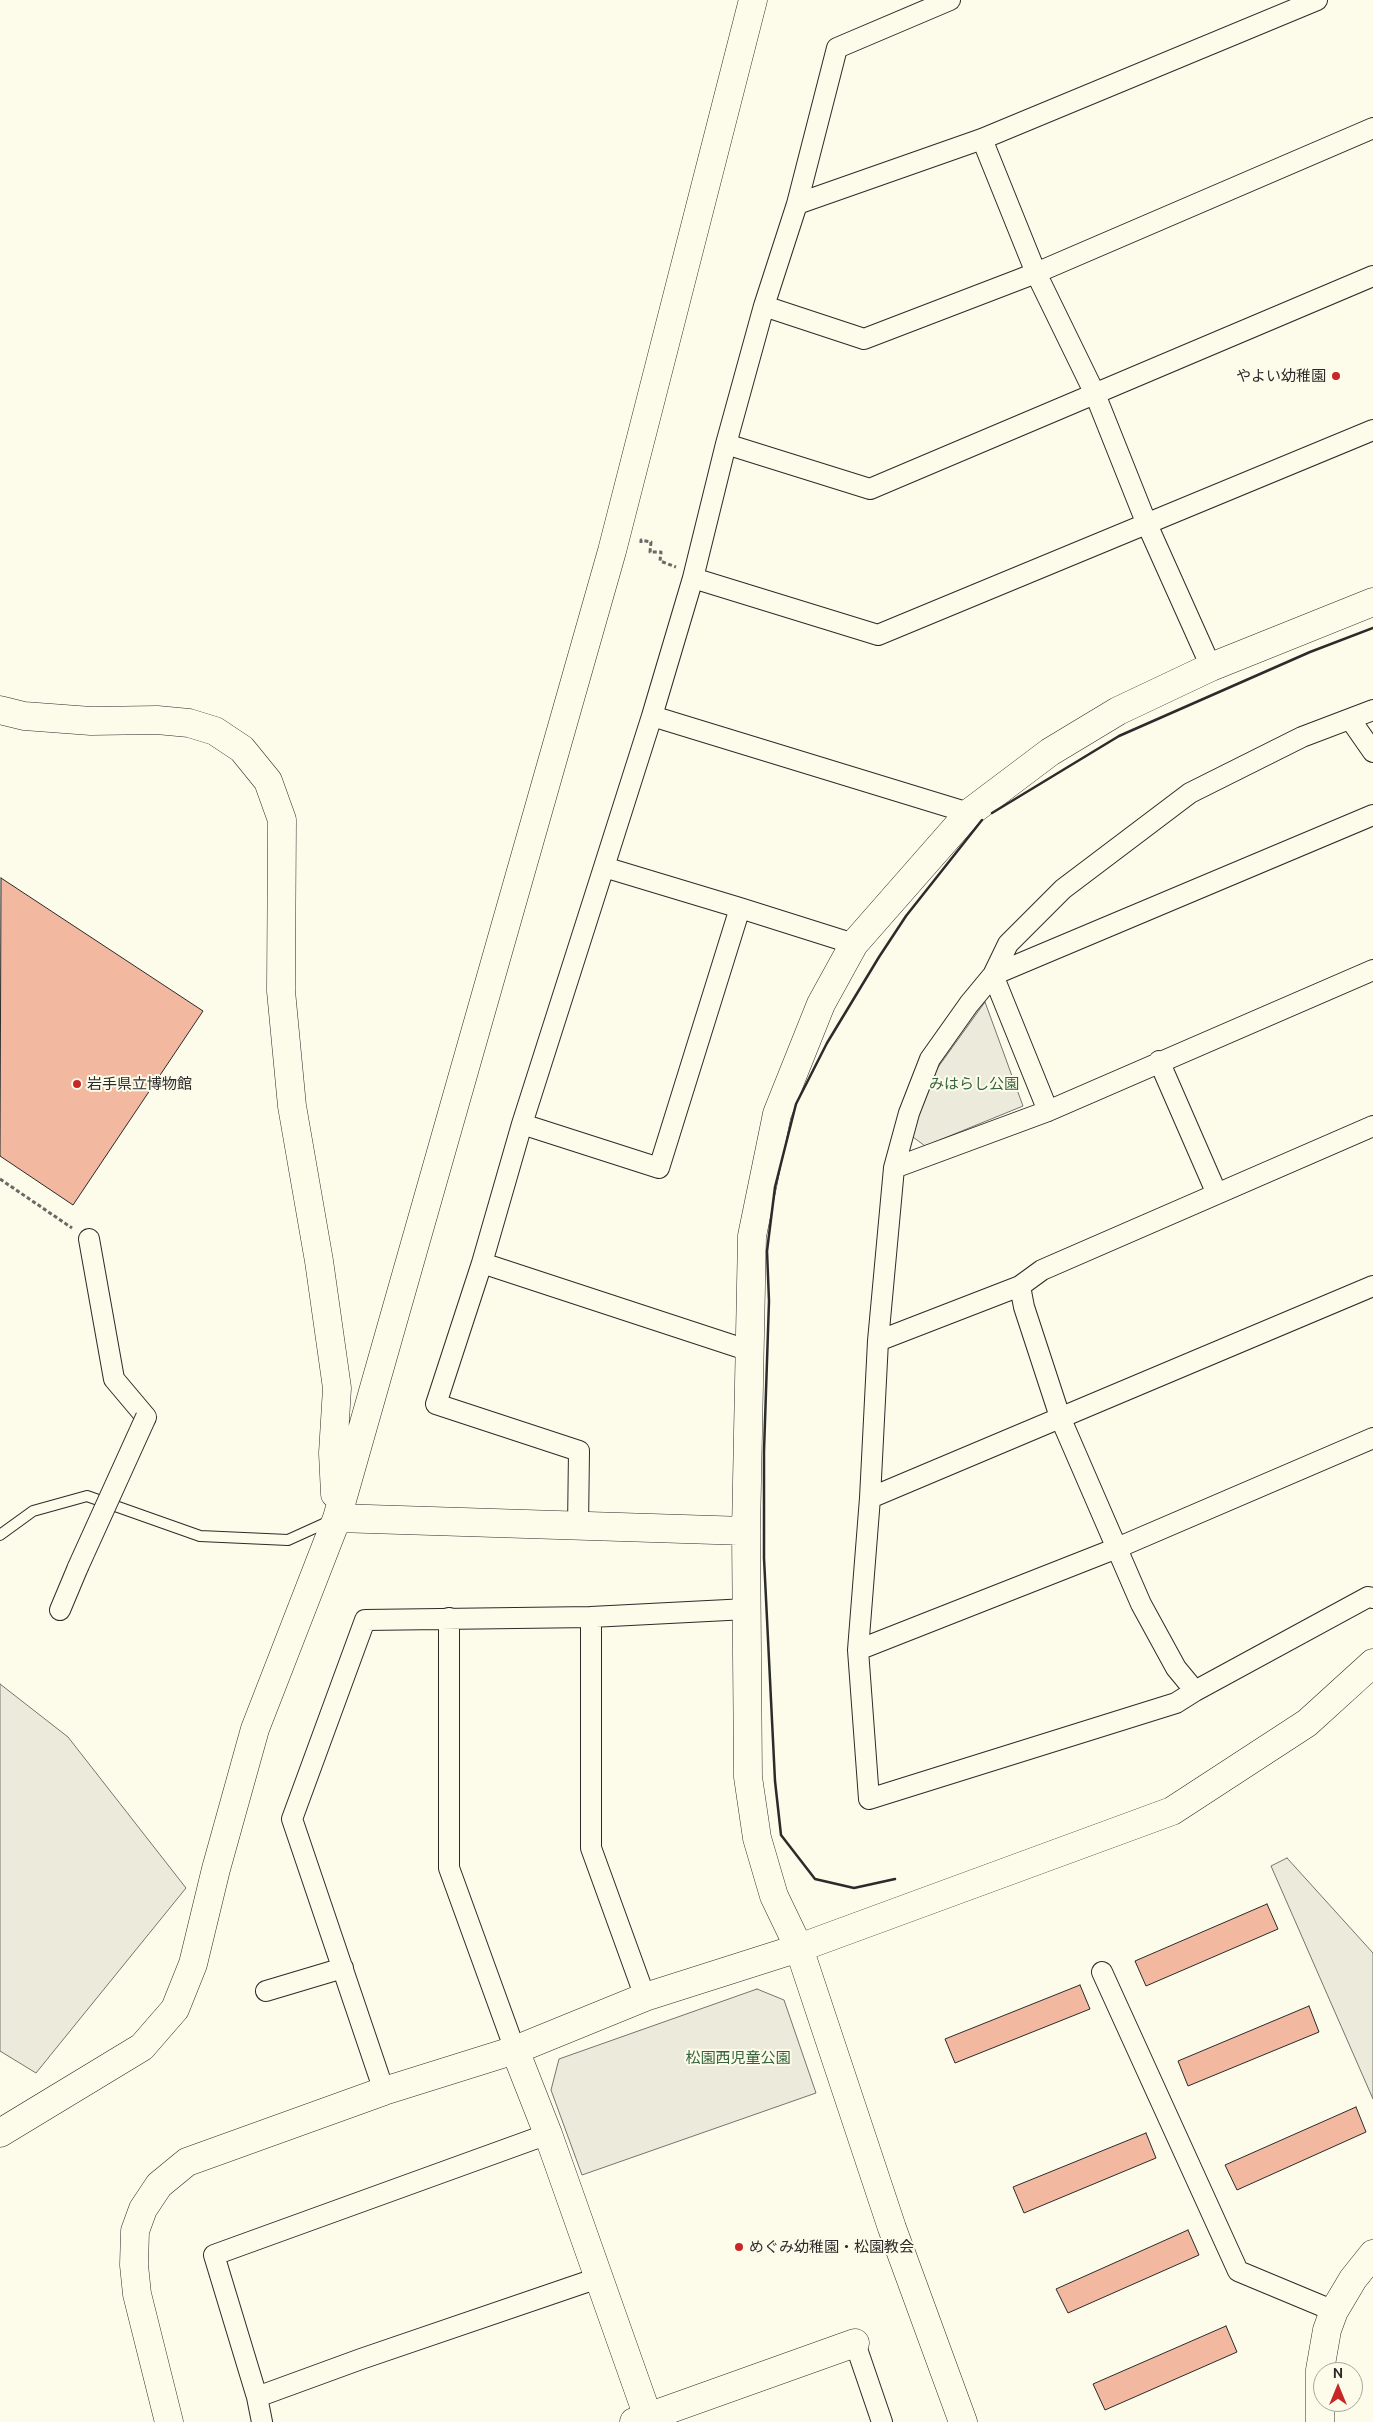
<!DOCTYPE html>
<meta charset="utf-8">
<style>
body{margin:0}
#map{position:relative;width:1373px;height:2422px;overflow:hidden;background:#fdfbea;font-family:Ubuntu,sans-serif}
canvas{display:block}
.north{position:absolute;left:1313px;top:2362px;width:50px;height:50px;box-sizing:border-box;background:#fdfbea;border:1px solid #a9a89e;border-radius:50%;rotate:0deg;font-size:14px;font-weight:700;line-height:20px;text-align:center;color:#2b2b2b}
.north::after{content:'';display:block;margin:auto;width:18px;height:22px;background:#c62828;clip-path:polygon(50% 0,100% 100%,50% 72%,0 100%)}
</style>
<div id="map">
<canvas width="1373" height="2422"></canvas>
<div class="north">N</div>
</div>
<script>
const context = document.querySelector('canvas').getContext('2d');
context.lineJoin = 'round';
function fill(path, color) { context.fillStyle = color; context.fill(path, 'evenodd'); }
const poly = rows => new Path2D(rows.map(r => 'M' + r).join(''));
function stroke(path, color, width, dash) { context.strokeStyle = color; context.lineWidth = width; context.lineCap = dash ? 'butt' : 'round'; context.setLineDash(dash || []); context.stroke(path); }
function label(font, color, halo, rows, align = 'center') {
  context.font = font + ' Ubuntu,"Noto Sans JP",sans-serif'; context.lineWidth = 4; context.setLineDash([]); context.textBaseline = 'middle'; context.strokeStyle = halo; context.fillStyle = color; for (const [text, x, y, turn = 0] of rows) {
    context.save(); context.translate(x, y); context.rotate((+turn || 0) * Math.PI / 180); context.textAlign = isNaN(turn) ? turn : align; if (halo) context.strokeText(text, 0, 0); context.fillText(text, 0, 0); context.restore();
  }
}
const green = poly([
 [985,1002,1023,1106,925,1146,909,1134,936,1070,985,1002],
 [0,1684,68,1737,186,1888,36,2073,0,2051,0,1684],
 [1287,1858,1373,1953,1373,2099,1271,1866,1287,1858],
 [757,1989,784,2000,816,2093,582,2175,551,2090,559,2059,757,1989]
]);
fill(green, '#ecebdb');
stroke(green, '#74746e', 1);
const building = poly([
 [1,878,203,1011,73,1205,0,1156,1,878],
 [1267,1904,1278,1929,1146,1986,1135,1961,1267,1904],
 [1080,1985,1090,2009,955,2063,945,2039,1080,1985],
 [1309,2006,1319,2032,1188,2086,1178,2061,1309,2006],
 [1356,2107,1366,2132,1237,2190,1225,2165,1356,2107],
 [1146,2133,1156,2158,1024,2213,1013,2187,1146,2133],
 [1188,2230,1199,2255,1068,2313,1056,2289,1188,2230],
 [1226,2326,1237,2352,1105,2410,1093,2384,1226,2326]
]);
fill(building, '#f2b8a0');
stroke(building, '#2b2b2b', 1);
const lane = poly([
 [0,1535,33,1511,87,1496,200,1536,288,1540,330,1521]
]);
const street = poly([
 [950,0,837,48,797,204,982,139,1317,0],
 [1373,128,1036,273,864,339,764,306,726,444,870,489,1373,276],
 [982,139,1036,273,1095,394,1146,522,1211,667],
 [764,306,797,204],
 [693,578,726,444],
 [1350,719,1373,752],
 [969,813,652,716,693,578,878,635,1373,430],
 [604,867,652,716],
 [740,908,659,1168,522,1124,604,867,740,908,854,944],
 [1159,1061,1217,1194],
 [1048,1111,993,975,1373,815],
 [1373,1126,1042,1270,1020,1286,1024,1307,1060,1417,1141,1604,1176,1668,1195,1691,1368,1597,1373,1598],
 [894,1168,1048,1111,1373,970],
 [89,1239,114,1379,146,1417],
 [482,1263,522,1124],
 [1020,1286,878,1341,870,1498,1373,1286],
 [878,1341,894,1168,909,1113,930,1059,969,1004,993,975,1008,944,1063,889,1190,793,1302,737,1373,710],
 [578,1527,579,1451,436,1404,482,1263,750,1351],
 [60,1610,78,1567],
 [591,1617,747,1609],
 [449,1618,449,1868,515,2050],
 [858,1650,870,1498],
 [1195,1691,1176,1703,869,1799,858,1650,1117,1548,1373,1438],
 [1102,1972,1238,2271,1334,2311],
 [266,1991,343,1968],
 [384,2091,292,1819,365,1620,591,1617,591,1848,645,1997],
 [855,2343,882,2422],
 [257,2397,361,2359,598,2278],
 [262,2422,257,2397,214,2255,548,2134]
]);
const secondary = poly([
 [0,710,24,716,91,721,157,720,189,723,215,731,242,749,268,781,282,820,281,991,292,1106,319,1261,337,1388,333,1453,335,1494],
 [337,1518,746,1531],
 [515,2050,548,2134,648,2417],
 [0,2133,142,2047,175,2009,193,1964,216,1869,255,1729,337,1518,612,551,753,0],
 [169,2422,137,2294,134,2265,135,2231,143,2209,159,2185,187,2162,384,2091,515,2050,645,1997,799,1948,1172,1811,1307,1723,1373,1663],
 [634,2422,855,2343],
 [963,2422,892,2228,799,1948,774,1896,757,1838,748,1777,746,1531,752,1236,777,1114,821,1004,854,944,969,813,1050,752,1118,711,1211,667,1373,602],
 [1320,2422,1320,2370,1327,2330,1334,2311,1353,2279,1373,2254]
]);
stroke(lane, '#2b2b2b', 12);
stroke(street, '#2b2b2b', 22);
stroke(secondary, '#2b2b2b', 29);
stroke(poly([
 [641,543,641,540,651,542,650,552,661,552,660,561,676,567],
 [0,1179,72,1228]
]), '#6a6964', 3, [4, 2.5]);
stroke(lane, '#fdfbea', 10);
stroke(street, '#fdfbea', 20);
stroke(secondary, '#fdfbea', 28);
const streetBridge = poly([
 [78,1567,146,1417]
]);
stroke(streetBridge, '#2b2b2b', 22, []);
stroke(streetBridge, '#fdfbea', 20);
stroke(poly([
 [992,813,1119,736,1310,652,1373,628],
 [895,1879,854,1888,815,1879,781,1835,775,1781,764,1558,764,1451,769,1301,767,1251,775,1187,796,1104,827,1043,879,957,906,916,982,820]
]), '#2b2b2b', 2.5);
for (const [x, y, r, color] of [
 [1336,376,5,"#c62828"],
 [77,1084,5,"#c62828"],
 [739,2247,5,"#c62828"]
]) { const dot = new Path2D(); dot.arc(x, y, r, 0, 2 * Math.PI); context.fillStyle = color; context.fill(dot); stroke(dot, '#fdfbea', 2); }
label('15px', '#2b2b2b', '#fdfbea', [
 ["やよい幼稚園",1326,376,"right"],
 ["岩手県立博物館",87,1084],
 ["めぐみ幼稚園・松園教会",749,2247]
], 'left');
label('15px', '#34623c', '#fdfbea', [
 ["みはらし公園",974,1084],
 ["松園西児童公園",738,2058]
]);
</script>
